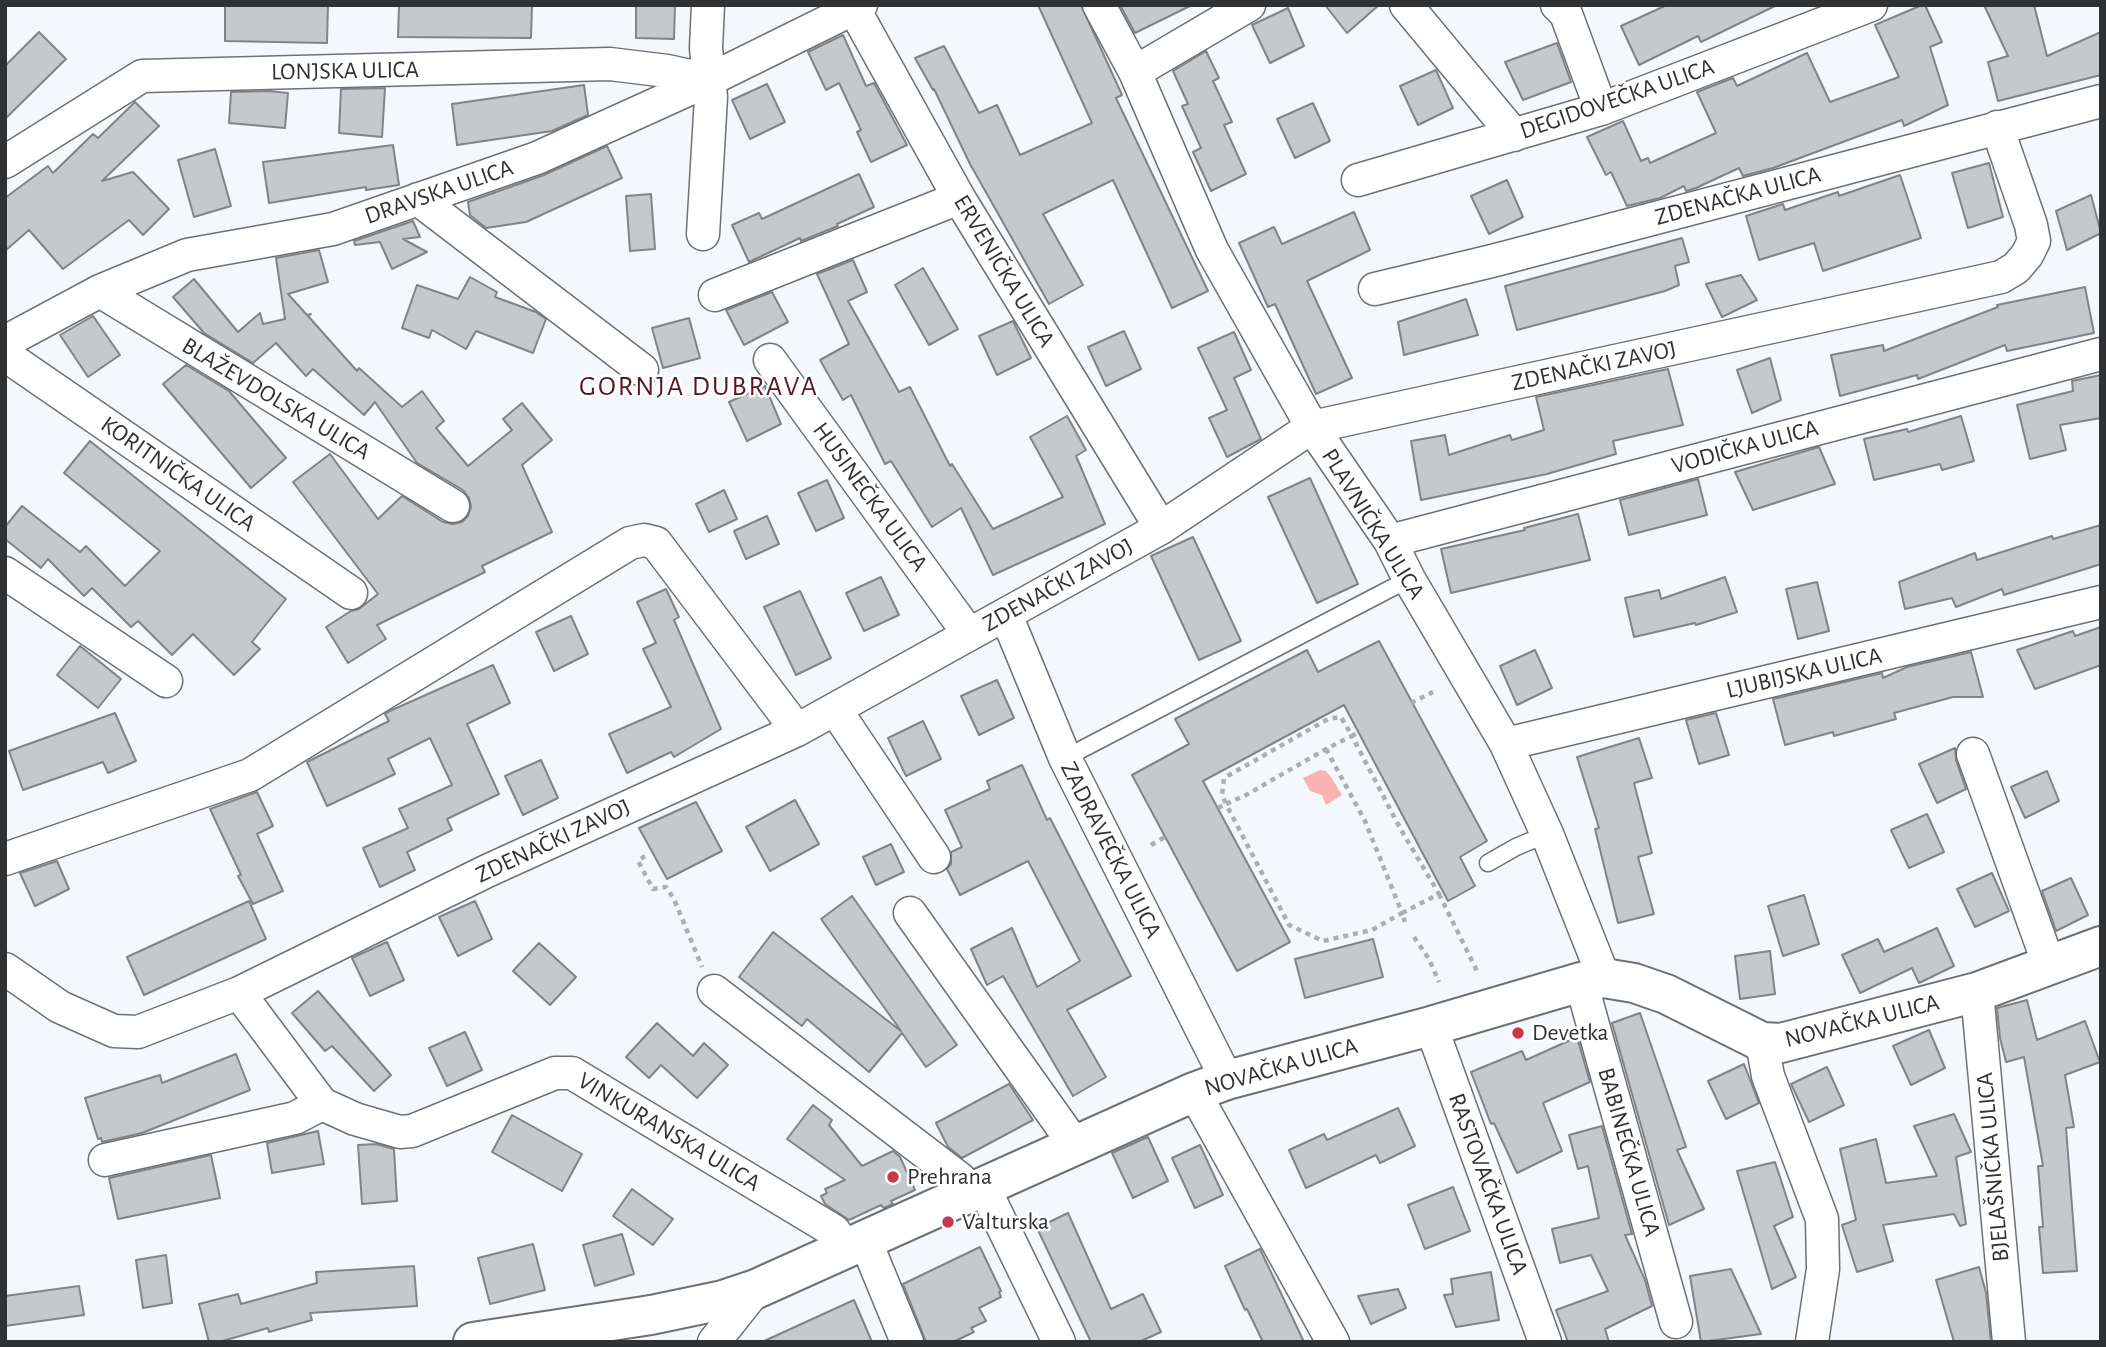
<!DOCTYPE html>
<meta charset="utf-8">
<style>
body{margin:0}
#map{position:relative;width:2106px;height:1347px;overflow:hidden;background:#f4f7fb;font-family:"Alegreya Sans",sans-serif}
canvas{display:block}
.frame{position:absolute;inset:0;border:7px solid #303132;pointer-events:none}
</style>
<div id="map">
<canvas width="2106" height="1347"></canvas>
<div class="frame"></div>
</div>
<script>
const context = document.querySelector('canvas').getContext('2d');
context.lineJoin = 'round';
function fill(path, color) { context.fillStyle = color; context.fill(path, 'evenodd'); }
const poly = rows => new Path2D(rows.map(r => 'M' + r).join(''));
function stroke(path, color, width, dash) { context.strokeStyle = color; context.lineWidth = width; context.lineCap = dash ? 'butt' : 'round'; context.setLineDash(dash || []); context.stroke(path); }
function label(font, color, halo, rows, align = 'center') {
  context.font = font + ' "Alegreya Sans",sans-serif'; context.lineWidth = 5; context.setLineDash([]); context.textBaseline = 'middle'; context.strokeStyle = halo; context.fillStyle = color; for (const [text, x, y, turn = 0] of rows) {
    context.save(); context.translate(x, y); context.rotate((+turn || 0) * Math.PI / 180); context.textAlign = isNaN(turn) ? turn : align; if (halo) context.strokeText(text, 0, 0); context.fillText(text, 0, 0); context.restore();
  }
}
fill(poly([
 [1320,770,1326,771,1331,777,1342,795,1326,805,1322,795,1310,791,1303,778]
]), '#fab2b3');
const building = poly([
 [225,5,328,5,327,43,225,41,225,5],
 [399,5,532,5,531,38,398,37,399,5],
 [636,5,675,5,674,39,636,38,636,5],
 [1038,5,1081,5,1122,95,1116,98,1208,291,1172,308,1113,180,1043,214,1083,285,1049,304,970,164,934,89,933,90,915,58,944,46,979,113,997,105,1020,155,1092,123,1038,5],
 [1120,5,1192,5,1135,33,1120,5],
 [1325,5,1379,5,1347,33,1325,5],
 [1667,5,1777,5,1701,42,1698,36,1639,65,1621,26,1667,5],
 [1922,5,1925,5,1942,42,1930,47,1948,105,1904,126,1902,120,1773,168,1743,176,1739,168,1696,188,1686,191,1684,186,1660,198,1627,206,1611,172,1606,175,1587,137,1623,121,1641,161,1648,158,1650,163,1716,133,1697,92,1733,78,1737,86,1807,53,1830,102,1899,77,1875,25,1922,5],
 [1984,5,2034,5,2047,56,2101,32,2101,75,1998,101,1988,62,2008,56,1984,5],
 [1288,8,1304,46,1270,63,1252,25,1288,8],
 [39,32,66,59,5,119,5,66,39,32],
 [843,35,866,86,874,83,907,145,871,162,857,132,861,130,839,83,826,90,808,52,843,35],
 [1557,43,1571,82,1523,100,1505,62,1557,43],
 [1206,51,1219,78,1213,81,1232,122,1224,125,1246,174,1211,191,1193,152,1201,148,1182,106,1188,104,1173,71,1206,51],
 [1436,70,1453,108,1418,125,1400,86,1436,70],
 [767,84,785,122,750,139,732,100,767,84],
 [584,85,588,115,552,131,457,145,452,104,584,85],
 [385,88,382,137,339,133,341,89,385,88],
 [269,91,288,93,285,128,229,123,231,92,269,91],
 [135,102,159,126,102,181,133,172,169,209,143,235,129,220,63,269,29,230,5,251,5,198,48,166,53,173,93,134,98,138,135,102],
 [1313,103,1330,141,1295,158,1277,119,1313,103],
 [393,145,399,185,366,190,366,187,269,203,263,162,393,145],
 [607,146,622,178,526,222,486,228,470,215,468,202,544,175,607,146],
 [215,149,231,206,194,217,178,160,215,149],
 [1989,163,2003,217,1968,228,1952,173,1989,163],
 [859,174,874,207,837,224,838,226,801,241,800,238,749,262,732,225,759,213,762,219,859,174],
 [1900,175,1921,238,1823,271,1814,243,1759,260,1746,216,1783,204,1785,210,1838,192,1839,196,1900,175],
 [1507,180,1523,217,1489,234,1471,196,1507,180],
 [651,194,655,249,630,251,626,196,651,194],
 [2091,195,2101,233,2067,250,2056,211,2091,195],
 [1354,212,1370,250,1307,281,1352,378,1316,394,1275,304,1268,307,1239,243,1274,227,1282,244,1354,212],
 [413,221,420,237,403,239,427,252,392,269,380,242,355,245,354,241,413,221],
 [1682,238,1689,262,1675,266,1679,285,1665,291,1517,330,1505,286,1682,238],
 [319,250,328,282,288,294,307,315,311,314,308,316,357,371,359,368,402,407,422,391,444,421,436,428,468,466,512,430,503,419,522,403,552,440,522,465,552,532,482,566,485,572,377,625,386,639,348,663,326,627,351,611,359,609,378,594,293,482,330,454,378,519,402,496,443,522,453,524,462,522,468,516,471,507,469,498,463,490,417,463,375,402,364,415,313,369,306,376,276,343,253,363,204,333,173,297,194,279,238,332,260,313,263,324,285,319,276,258,319,250],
 [853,260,867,292,848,301,899,392,910,387,950,466,952,464,993,529,1063,497,1030,437,1067,416,1086,450,1076,456,1105,524,993,575,961,508,932,527,891,461,885,464,851,395,843,400,820,360,849,344,817,274,853,260],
 [923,268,958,329,929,345,895,285,923,268],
 [1741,275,1757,300,1722,317,1706,284,1741,275],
 [470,277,497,292,495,297,536,312,546,319,533,353,476,331,466,349,432,330,429,338,402,328,417,285,458,299,470,277],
 [2085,287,2094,333,2007,351,2005,345,1918,379,1917,375,1840,396,1831,355,1883,345,1884,351,1998,307,1997,305,2085,287],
 [772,292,788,322,744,345,726,310,772,292],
 [1466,299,1478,335,1404,355,1398,322,1466,299],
 [93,316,120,355,88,377,60,335,93,316],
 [689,318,700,358,663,368,652,328,689,318],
 [1013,321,1031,358,997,375,979,336,1013,321],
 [1124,331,1141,369,1106,386,1088,347,1124,331],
 [1234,332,1251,370,1234,378,1261,439,1227,457,1209,418,1227,410,1198,348,1234,332],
 [1770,358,1781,400,1752,413,1737,370,1770,358],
 [186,365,229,391,286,458,251,488,163,384,186,365],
 [1668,369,1683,425,1613,441,1616,454,1547,474,1421,500,1411,441,1445,435,1449,455,1510,435,1512,440,1544,430,1536,397,1668,369],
 [2101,375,2101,418,2060,425,2066,450,2030,459,2017,405,2073,391,2072,381,2101,375],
 [765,386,781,424,747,441,729,402,765,386],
 [1961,416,1974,461,1942,470,1940,464,1874,480,1864,439,1907,429,1908,432,1961,416],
 [90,441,286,599,252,642,260,649,234,675,193,634,172,655,138,621,131,627,92,588,84,596,48,559,41,568,5,539,5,527,22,506,80,552,86,546,125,586,160,551,64,473,90,441],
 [1819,447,1835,484,1753,510,1735,472,1819,447],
 [1310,478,1358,584,1317,603,1268,497,1310,478],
 [1698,479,1707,515,1629,535,1620,500,1698,479],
 [827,480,844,518,816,531,798,493,827,480],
 [724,490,737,519,709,532,696,504,724,490],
 [1578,514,1590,560,1451,593,1441,549,1525,530,1524,528,1578,514],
 [767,516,779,544,746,559,734,531,767,516],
 [2101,525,2101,564,2004,595,2002,589,1956,607,1952,598,1905,609,1899,582,1975,553,1977,560,2052,536,2053,539,2101,525],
 [1193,537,1241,641,1199,660,1151,556,1193,537],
 [881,577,899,615,864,631,846,593,881,577],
 [1725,577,1737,612,1696,625,1695,623,1634,637,1625,598,1659,590,1661,599,1725,577],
 [1817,582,1829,631,1798,639,1786,589,1817,582],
 [666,589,679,617,674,620,721,729,674,757,671,752,627,773,609,734,671,707,643,649,656,643,637,602,666,589],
 [800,591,831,658,796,675,764,607,800,591],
 [571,616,588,654,554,671,536,632,571,616],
 [2101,627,2101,665,2035,689,2017,650,2073,631,2075,636,2101,627],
 [1379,641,1487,841,1460,857,1475,886,1448,901,1344,705,1203,781,1290,942,1237,971,1132,775,1189,744,1175,719,1307,650,1318,672,1379,641],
 [80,646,121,679,98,708,57,675,80,646],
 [1535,650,1552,688,1517,705,1500,666,1535,650],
 [1971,652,1983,697,1953,697,1894,713,1896,719,1834,736,1833,732,1785,745,1773,699,1882,673,1883,678,1907,667,1971,652],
 [493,665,510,703,467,724,499,794,447,819,452,830,407,852,415,870,380,887,363,848,408,828,399,809,452,785,430,738,388,759,395,774,327,806,307,762,389,721,385,714,392,710,493,665],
 [997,680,1014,718,979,735,961,696,997,680],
 [115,713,136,761,108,773,103,762,23,790,9,751,115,713],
 [1716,713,1729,755,1699,764,1686,720,1716,713],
 [923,721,941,759,906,776,888,738,923,721],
 [1639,738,1652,778,1634,783,1652,853,1638,857,1654,914,1618,923,1595,829,1599,828,1577,757,1639,738],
 [1955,748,1956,760,1966,789,1937,803,1919,764,1955,748],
 [541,760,558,798,523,815,505,776,541,760],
 [1022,765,1047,820,1050,818,1131,976,1067,1010,1106,1077,1073,1096,1003,976,987,985,971,949,1012,928,1037,987,1080,961,1028,861,960,895,947,869,951,864,951,852,962,847,945,810,990,789,987,781,1022,765],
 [2047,771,2059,801,2025,818,2011,787,2047,771],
 [257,792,273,826,257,834,283,891,253,904,238,876,241,875,210,809,257,792],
 [795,800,819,844,770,871,746,827,795,800],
 [696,802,722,851,667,879,639,828,696,802],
 [1927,814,1944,852,1909,868,1891,830,1927,814],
 [891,844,904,872,876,885,863,857,891,844],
 [57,861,69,889,35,906,20,873,57,861],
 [1992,873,2009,911,1975,927,1957,889,1992,873],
 [2071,878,2088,915,2056,931,2042,891,2071,878],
 [1804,895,1819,944,1783,956,1768,906,1804,895],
 [852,896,957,1045,926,1067,902,1033,869,1072,807,1019,802,1026,739,977,773,932,901,1031,821,919,852,896],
 [249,901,266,939,144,995,127,957,249,901],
 [475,901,492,939,458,956,439,917,475,901],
 [1937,928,1954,966,1919,983,1912,968,1860,993,1842,955,1878,939,1884,952,1937,928],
 [1373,939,1383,977,1305,998,1295,959,1373,939],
 [387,942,404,980,370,996,352,958,387,942],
 [539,943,576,977,550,1005,513,971,539,943],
 [1770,951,1775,994,1740,999,1735,956,1770,951],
 [318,991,391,1075,374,1091,332,1046,325,1051,292,1013,318,991],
 [2027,1000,2037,1040,2085,1021,2100,1062,2065,1075,2074,1127,2066,1128,2077,1271,2043,1273,2039,1227,2043,1227,2038,1166,2043,1166,2024,1057,2006,1062,2000,1038,1997,1008,2027,1000],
 [1640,1013,1686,1147,1677,1150,1704,1209,1669,1225,1612,1023,1640,1013],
 [657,1023,693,1056,704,1043,728,1065,697,1098,661,1065,649,1078,626,1057,657,1023],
 [1929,1030,1945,1068,1911,1085,1893,1046,1929,1030],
 [465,1032,482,1070,447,1086,429,1048,465,1032],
 [1577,1037,1590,1082,1543,1103,1562,1151,1517,1173,1494,1123,1491,1124,1471,1072,1522,1051,1526,1060,1577,1037],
 [236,1054,250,1090,142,1133,102,1142,101,1138,98,1139,85,1098,160,1075,162,1083,236,1054],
 [1744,1064,1759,1103,1726,1119,1708,1081,1744,1064],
 [1827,1067,1844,1105,1809,1122,1791,1084,1827,1067],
 [1009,1084,1033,1120,962,1158,948,1147,936,1123,1009,1084],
 [813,1105,832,1120,829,1125,862,1166,893,1151,900,1157,915,1190,891,1201,893,1204,884,1208,881,1205,849,1220,825,1204,821,1196,827,1193,825,1189,845,1180,787,1139,813,1105],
 [1398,1108,1415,1146,1380,1163,1376,1155,1306,1188,1289,1150,1324,1134,1327,1140,1398,1108],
 [1954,1114,1971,1152,1956,1157,1966,1224,1960,1226,1954,1214,1883,1225,1893,1261,1857,1272,1842,1225,1856,1220,1840,1149,1876,1139,1886,1183,1937,1176,1914,1126,1954,1114],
 [512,1115,582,1154,562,1191,492,1152,512,1115],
 [1602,1126,1632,1234,1625,1235,1645,1280,1652,1306,1605,1329,1609,1342,1568,1342,1556,1310,1608,1291,1591,1255,1560,1263,1552,1229,1599,1218,1588,1166,1578,1169,1569,1135,1602,1126],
 [318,1131,324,1164,272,1173,267,1143,318,1131],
 [1148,1137,1168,1181,1133,1198,1112,1153,1148,1137],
 [376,1144,394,1149,397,1201,362,1204,358,1145,376,1144],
 [1200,1145,1223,1195,1195,1208,1172,1158,1200,1145],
 [211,1155,220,1198,118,1219,109,1178,211,1155],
 [1775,1162,1793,1217,1774,1226,1796,1277,1772,1289,1737,1171,1775,1162],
 [1453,1187,1470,1231,1425,1249,1408,1205,1453,1187],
 [632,1189,673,1219,653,1245,613,1216,632,1189],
 [1068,1213,1111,1309,1143,1294,1161,1332,1139,1342,1091,1342,1037,1228,1068,1213],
 [622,1234,634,1274,595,1286,583,1245,622,1234],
 [533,1244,545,1290,490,1304,478,1258,533,1244],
 [980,1247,1001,1291,999,1292,1001,1297,979,1308,986,1321,971,1328,974,1332,953,1342,926,1342,903,1284,980,1247],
 [1260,1249,1304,1342,1263,1342,1247,1309,1245,1310,1225,1266,1260,1249],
 [166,1255,172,1303,143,1308,136,1260,166,1255],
 [414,1266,417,1306,310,1313,312,1320,269,1332,268,1328,219,1342,209,1342,199,1304,238,1294,241,1304,317,1283,316,1272,414,1266],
 [1979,1267,1986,1293,1991,1342,1954,1342,1936,1280,1979,1267],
 [1731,1269,1761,1334,1701,1342,1690,1276,1731,1269],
 [1491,1272,1499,1320,1456,1327,1444,1295,1453,1294,1451,1279,1491,1272],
 [79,1286,84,1315,5,1326,5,1296,79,1286],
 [1398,1289,1406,1308,1371,1324,1358,1296,1398,1289],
 [854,1300,872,1342,762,1342,854,1300]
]);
fill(building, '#c6c9cc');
stroke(building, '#818487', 2);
const service = poly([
 [1065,758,1409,579],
 [1488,863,1516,847,1547,834]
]);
const minor = poly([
 [1099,5,1135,72,1212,250,1312,427,1390,541,1409,579,1506,744,1547,834,1604,978],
 [1406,5,1514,135],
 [1557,5,1566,14,1601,109],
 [854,9,959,198,1161,528],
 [1135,72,1249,5],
 [5,162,142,76,610,64,667,71,709,80],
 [1358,180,1601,109,1871,5],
 [418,199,642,370],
 [703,234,711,97,706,48,708,5],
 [1375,289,1492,261,2101,101],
 [100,291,453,506],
 [715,295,959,198],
 [5,342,100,291,187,255,333,229,537,158,709,80,861,5],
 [5,355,351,593],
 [770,360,969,634],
 [1390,541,2101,354],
 [5,573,166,681],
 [1006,615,1065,758,1227,1080],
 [835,709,934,857],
 [1506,744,2101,602],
 [1973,754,2049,965],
 [5,859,250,775,630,543,644,540,656,543,797,730],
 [910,913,1075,1145],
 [5,969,60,1007,114,1031,138,1032,239,993,487,871,797,730,1161,528,1312,427,2001,277,2016,268,2027,255,2034,241,2031,225,1997,127],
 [1581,982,1676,1322],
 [714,991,960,1179,969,1192],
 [1977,992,2009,1342],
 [239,993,322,1104,355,1119,400,1132,412,1131,555,1073,572,1073,834,1231,845,1248],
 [1431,1026,1545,1342],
 [1762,1042,1768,1076,1822,1219,1823,1269,1812,1342],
 [1194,1092,1333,1342],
 [105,1160,295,1118,322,1104],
 [983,1186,1059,1342],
 [865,1240,907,1342],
 [714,1342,756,1289]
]);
const tertiary = poly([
 [473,1342,651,1315,723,1300,756,1289,1194,1092,1227,1080,1431,1026,1581,982,1604,978,1634,983,1666,994,1762,1042,1781,1043,1977,992,2101,946]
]);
stroke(service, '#6e7174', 19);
stroke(minor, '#6e7174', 35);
stroke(tertiary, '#6e7174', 42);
stroke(poly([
 [1411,703,1433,692],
 [1326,749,1365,821,1402,913,1372,930,1323,941,1289,925,1226,804,1246,795,1326,749,1352,736,1400,828,1439,894,1402,913,1405,922],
 [1218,808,1226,804,1222,795,1224,778,1328,719,1341,717,1352,736,1359,732],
 [1151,845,1165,837],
 [645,856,638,861,653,889,666,887,674,899,702,967],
 [1439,894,1477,971],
 [1414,937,1429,959,1439,982]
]), '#acaeb1', 4.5, [5, 5]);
stroke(service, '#fff', 16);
stroke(minor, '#fff', 32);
stroke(tertiary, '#fff', 38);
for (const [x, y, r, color] of [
 [1518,1033,7,"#c8374c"],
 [893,1177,7,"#c8374c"],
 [948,1222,7,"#c8374c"]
]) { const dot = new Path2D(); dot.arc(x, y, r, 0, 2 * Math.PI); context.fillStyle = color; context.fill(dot); stroke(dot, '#fff', 2.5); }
label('24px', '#303132', '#fff', [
 ["LONJSKA ULICA",345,71,-1],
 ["DEGIDOVEČKA ULICA",1617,99,-19],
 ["DRAVSKA ULICA",439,192,-19],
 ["ZDENAČKA ULICA",1738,196,-15],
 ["ERVENIČKA ULICA",1004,271,59],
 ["ZDENAČKI ZAVOJ",1594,366,-12],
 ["BLAŽEVDOLSKA ULICA",276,399,31],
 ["VODIČKA ULICA",1745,447,-15],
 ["KORITNIČKA ULICA",178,474,35],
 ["HUSINEČKA ULICA",870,497,54],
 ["PLAVNIČKA ULICA",1373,524,58],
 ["ZDENAČKI ZAVOJ",1058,585,-29],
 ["LJUBIJSKA ULICA",1804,673,-13],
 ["ZDENAČKI ZAVOJ",553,841,-25],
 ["ZADRAVEČKA ULICA",1111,850,63],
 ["NOVAČKA ULICA",1862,1021,-14],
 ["NOVAČKA ULICA",1281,1067,-16],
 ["VINKURANSKA ULICA",669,1132,31],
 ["BABINEČKA ULICA",1629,1152,74],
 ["BJELAŠNIČKA ULICA",1993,1167,-95],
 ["RASTOVAČKA ULICA",1488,1184,70]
]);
label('24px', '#303132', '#fff', [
 ["Devetka",1532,1033],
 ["Prehrana",907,1177],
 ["Valturska",962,1222]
], 'left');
context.letterSpacing = '2px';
label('28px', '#5b161f', '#fff', [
 ["GORNJA DUBRAVA",699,387]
]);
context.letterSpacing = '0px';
</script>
